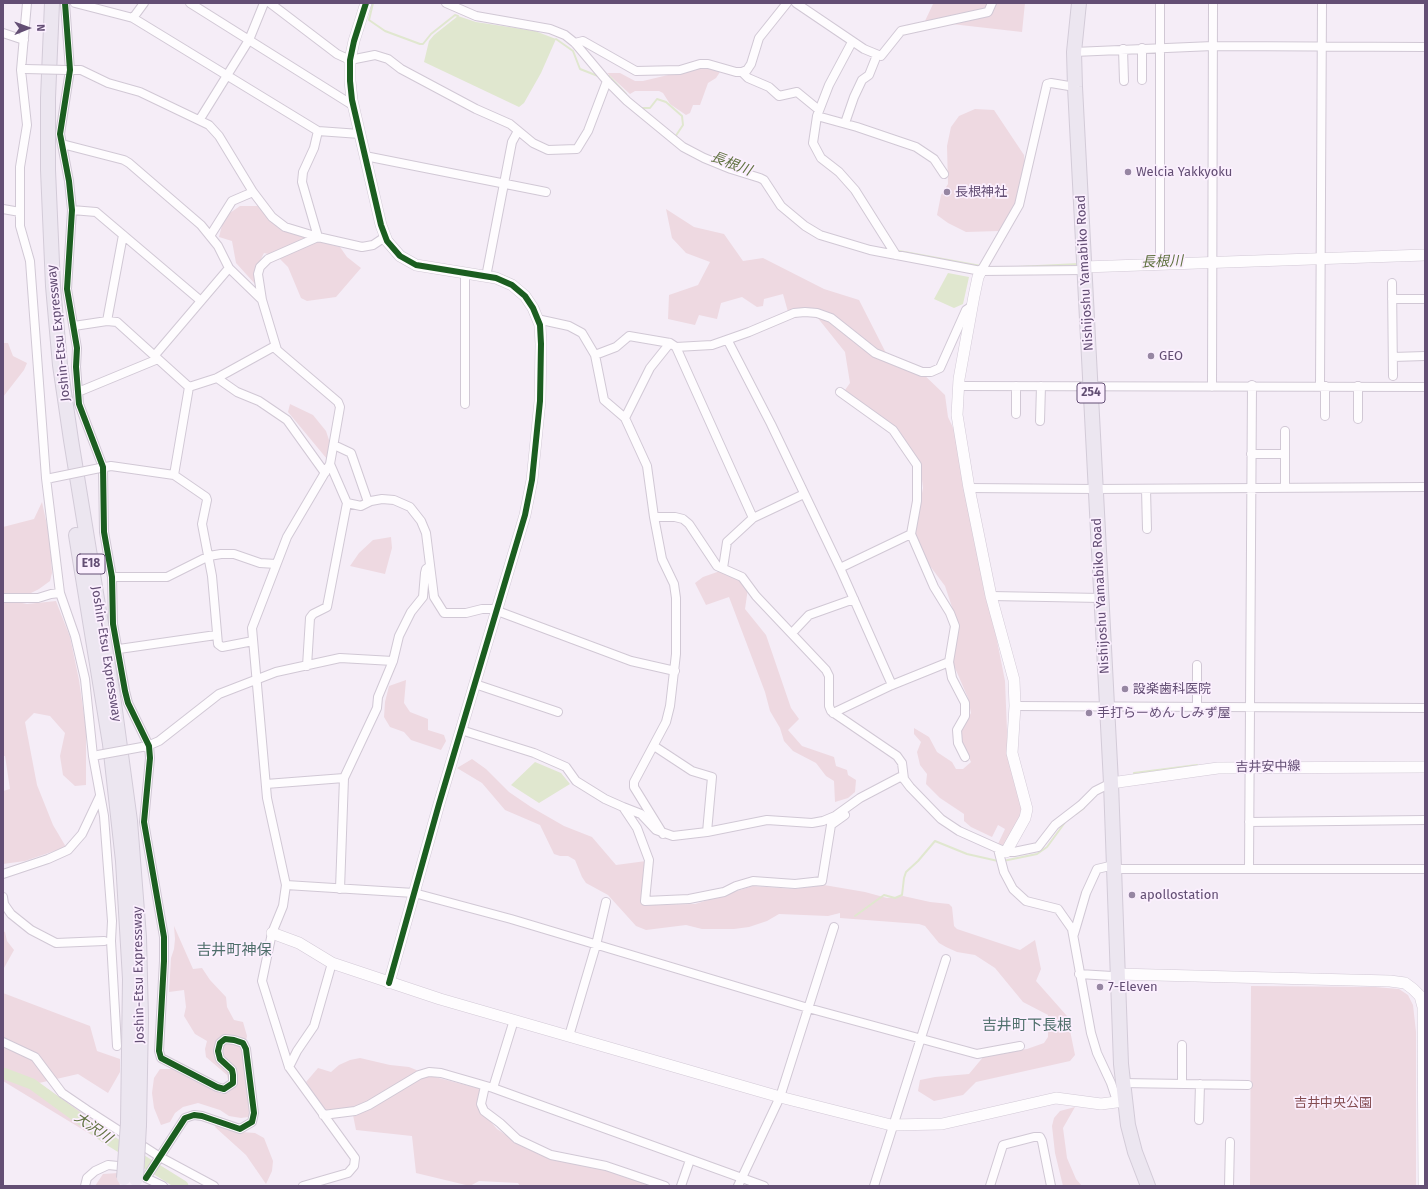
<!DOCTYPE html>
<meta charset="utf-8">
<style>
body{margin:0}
#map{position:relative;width:1428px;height:1189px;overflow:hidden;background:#f5edf7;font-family:"Fira Sans",sans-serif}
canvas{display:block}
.frame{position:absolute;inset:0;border:4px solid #634e74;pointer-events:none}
.north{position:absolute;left:8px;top:8px;width:40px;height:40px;-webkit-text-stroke:3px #fbeffe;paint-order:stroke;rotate:89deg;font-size:11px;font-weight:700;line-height:16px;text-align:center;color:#634e74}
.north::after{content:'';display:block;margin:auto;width:14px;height:18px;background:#634e74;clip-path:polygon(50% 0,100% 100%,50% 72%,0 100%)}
</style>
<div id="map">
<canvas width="1428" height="1189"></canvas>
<div class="frame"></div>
<div class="north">N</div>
</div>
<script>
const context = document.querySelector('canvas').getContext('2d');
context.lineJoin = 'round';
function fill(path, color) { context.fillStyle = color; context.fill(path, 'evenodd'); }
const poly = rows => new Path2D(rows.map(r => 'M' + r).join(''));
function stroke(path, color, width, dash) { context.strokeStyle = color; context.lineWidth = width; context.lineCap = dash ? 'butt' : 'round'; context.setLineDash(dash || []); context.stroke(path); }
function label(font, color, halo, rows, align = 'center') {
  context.font = font + ' "Fira Sans","Noto Sans JP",sans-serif'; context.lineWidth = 3.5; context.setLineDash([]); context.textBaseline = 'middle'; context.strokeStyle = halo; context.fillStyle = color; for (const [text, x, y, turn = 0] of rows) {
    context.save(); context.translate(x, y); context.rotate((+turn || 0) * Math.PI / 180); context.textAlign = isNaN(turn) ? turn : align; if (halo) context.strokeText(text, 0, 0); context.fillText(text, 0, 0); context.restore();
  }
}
fill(poly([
 [935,3,1025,3,1022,32,925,21,933,4],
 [697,68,707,68,720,72,716,78,708,83,700,105,693,105,690,113,686,115,670,104,663,93,659,91,635,91,630,94,607,73,620,73,635,81,643,81],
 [975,109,994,110,1024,155,1026,173,1020,200,999,231,966,232,948,223,937,215,941,195,948,184,947,146,951,127,959,116],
 [240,206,261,206,268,218,314,240,340,247,347,257,361,268,336,297,307,301,301,298,288,267,277,256,264,253,257,267,256,285,236,263,232,241,219,237,224,217],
 [666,209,694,227,724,234,743,261,763,258,824,289,859,300,887,355,919,370,945,395,948,417,956,434,1005,681,1008,756,1023,808,1021,821,1002,848,998,844,1005,829,998,825,992,837,971,827,964,821,964,814,940,798,926,784,927,774,920,765,917,752,921,742,914,734,914,728,929,737,937,752,952,762,956,769,963,769,971,762,962,743,961,730,971,713,968,698,952,661,956,646,958,625,945,586,918,550,914,536,923,488,920,463,898,429,887,420,864,408,845,390,850,383,845,352,817,317,806,315,790,319,783,294,764,299,763,306,757,307,742,297,721,303,717,319,699,315,695,325,668,319,669,295,698,285,710,262,686,253,672,238],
 [3,343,8,343,13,356,27,363,24,370,3,397],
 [290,404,313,415,326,431,330,443,330,458,327,459,288,412],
 [42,502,50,539,52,573,50,581,39,589,27,595,3,594,3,527,34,519],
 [391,537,392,548,385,574,350,566,359,553,373,540],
 [720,571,739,578,748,588,745,609,766,635,791,708,799,719,788,730,802,746,834,757,836,766,847,770,848,775,856,780,855,792,848,798,835,802,834,781,826,776,816,763,793,751,784,741,780,728,770,711,765,692,729,597,706,605,695,583,703,577],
 [3,599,27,604,56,601,70,637,79,680,86,729,86,785,75,786,63,775,60,756,65,733,50,716,34,713,25,722,37,785,53,825,66,847,25,861,3,864,3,791,10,789,5,756,3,756],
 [406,680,404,703,410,712,428,719,428,730,444,735,446,741,441,750,411,740,404,732,390,727,384,717,385,702,389,686],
 [472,759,486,769,509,792,531,807,564,826,592,837,616,865,646,861,643,905,695,904,753,886,795,889,824,885,865,892,887,898,903,896,930,902,949,904,952,907,954,926,957,929,1020,950,1035,940,1041,969,1036,981,1067,1016,1075,1055,1070,1061,976,1082,963,1095,934,1101,918,1091,920,1080,935,1077,969,1074,984,1056,994,1053,1027,1049,1044,1043,1048,1037,1048,1015,1023,1002,995,968,975,955,957,952,946,947,939,943,925,926,919,924,840,918,840,913,828,916,779,914,767,921,749,927,734,929,702,929,686,925,646,930,636,926,608,895,586,883,582,877,575,860,568,856,560,856,554,854,540,825,505,810,482,783,457,768],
 [174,926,193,969,202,968,210,980,226,997,227,1007,234,1020,243,1022,247,1036,244,1050,252,1112,248,1117,241,1118,229,1116,220,1110,198,1103,183,1107,175,1113,170,1122,161,1125,154,1108,152,1093,154,1078,160,1069,172,1069,222,1094,229,1092,230,1089,227,1075,206,1057,205,1049,207,1041,195,1034,184,1016,186,1007,184,990,169,992,171,958,174,949,175,939],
 [3,931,5,932,7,941,14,950,4,968],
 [1251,986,1375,987,1399,989,1408,995,1413,1005,1416,1032,1416,1186,1250,1186],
 [3,993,90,1026,97,1051,120,1059,120,1072,108,1093,78,1074,39,1083,114,1135,108,1145,3,1081],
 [360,1058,390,1065,409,1067,431,1076,481,1089,478,1107,497,1129,527,1149,557,1160,604,1169,655,1186,520,1186,518,1183,479,1181,470,1186,416,1173,412,1136,356,1130,353,1115,326,1112,306,1082,318,1068,331,1072,339,1065,350,1060],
 [1075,1107,1063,1128,1067,1158,1076,1179,1082,1186,1063,1186,1055,1153,1052,1126,1054,1118,1060,1111],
 [217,1123,242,1132,255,1133,264,1138,273,1161,272,1171,266,1184,246,1155,215,1127],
 [118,1173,120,1186,95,1186,103,1174]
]), '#eed9e1');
fill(poly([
 [458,16,476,22,535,31,556,39,541,73,524,103,519,107,424,62,429,41,434,35],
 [948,273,969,277,963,304,954,308,934,299],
 [535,762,561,773,570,784,539,803,511,785]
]), '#e0e7cf');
stroke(poly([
 [373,3,369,20,385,31,420,44,423,44,431,34,455,15,458,16],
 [556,39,573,51,580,69,598,76],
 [609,76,626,94],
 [640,108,650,108,657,99,666,102,682,116,683,125,675,137],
 [899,251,981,266],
 [1017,267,1079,264],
 [1251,762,1265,762],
 [1134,773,1197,765],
 [1076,814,1084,808],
 [1003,861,1037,854,1047,847,1066,821],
 [855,916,884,895,895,898,902,895,904,878,906,872,918,861,935,841,967,854,998,861]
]), '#e0e7cf', 2);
stroke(poly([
 [3,1073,32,1084,106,1138,183,1186]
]), '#e0e7cf', 11);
const street = poly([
 [27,3,21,70,27,125,20,167,20,226,30,261,46,478,60,593,75,636,85,679,93,756,104,816,112,921,111,941,117,1046],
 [65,3,70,70,60,134,69,181,72,210,67,289,77,348,76,367,79,404,103,467,104,532,112,577,113,624,125,691,128,703,149,746,150,758,144,822,164,937,164,961,159,1051,161,1058,217,1087,224,1089,233,1083,233,1075,232,1070,220,1059,218,1051,220,1043,225,1039,234,1040,243,1043,246,1049,254,1113,252,1122,240,1129,202,1116,194,1115,185,1118,146,1178,163,1186],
 [75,3,133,18,318,131,360,134],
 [190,3,354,106],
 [270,3,337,54,350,60,375,55,388,59,401,69,476,109,510,124,533,143,548,150,577,149,588,131,607,81],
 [446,3,476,16,550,29,565,35,575,43,607,81,627,101,683,147,704,158,731,169,760,178,764,180,781,206,805,226,820,235,870,250,981,271,1084,270],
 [796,3,864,49,881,56,901,31,988,12,992,3],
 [133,18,144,3],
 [3,33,24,40],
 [852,42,829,85,817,116,813,143,821,158,839,172,855,190,896,255],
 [575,43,583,41,636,71,680,70,700,64,708,64,736,72,742,72,747,70,751,64,759,38,787,3],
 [1123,49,1124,81],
 [1074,52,1213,46,1425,47],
 [67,70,81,70,108,83,140,92,209,125,219,136,253,192,272,217,285,227,318,237,362,247,373,245,385,237],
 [742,72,748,78,769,87,779,96,797,92,819,110],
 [1142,80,1142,48],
 [817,116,857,127,916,147,934,159,944,174],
 [200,119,249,40,264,3],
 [845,123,854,97,862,80,869,75,877,55],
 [62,144,124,160,129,163,201,225,218,246,229,268,262,300],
 [365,156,546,192],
 [3,209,20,212],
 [72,210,96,212,201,301],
 [210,236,232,201,253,192],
 [1160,264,1160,3],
 [981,271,1019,205,1047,84,1051,83,1075,87],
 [465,274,465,404],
 [486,277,512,142,518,131],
 [1392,283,1393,376],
 [1392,299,1425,299],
 [537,319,569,326,582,333,595,355,604,400,625,418,647,466,654,517,662,559,674,584,676,598,676,654,670,706,666,722,634,782,634,787,663,834],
 [107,321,123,235],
 [74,326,107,321,117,322,189,387],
 [728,341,771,424,840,568,892,685],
 [676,347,753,518],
 [155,355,229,268],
 [595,355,616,347,629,336,670,343,676,347,712,345,749,332,794,313,805,312,817,313,831,318,875,353,922,372,931,372,940,368,966,310,972,306],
 [1393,357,1425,356],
 [217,378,237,392,259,401,287,420,325,473],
 [959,386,1425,387],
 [1320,386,1322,3],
 [1325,386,1325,416],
 [1358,386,1358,419],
 [189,387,217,378,275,346],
 [1212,387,1213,3],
 [78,392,158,359],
 [840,392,893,430,917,465,917,501,911,534,934,587,950,613,955,626,949,662,952,678,965,703,965,716,957,730,958,743,965,757],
 [1016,414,1016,386],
 [625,418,650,368,670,343],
 [1040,421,1041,386],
 [1285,431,1285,488],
 [334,445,351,453,368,502],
 [1251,454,1284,454],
 [330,464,347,503,361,506,371,501,382,499,394,500,410,507,421,521,426,533,434,597,444,613,466,613,482,609,492,609,631,661,675,671],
 [100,468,111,466,174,475,206,497,207,500,202,524,212,576,218,644,222,647,253,641],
 [174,475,189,387],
 [969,488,1095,489,1425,487],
 [1146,489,1147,529],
 [654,517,675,517,683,519,689,524,717,566,742,577,756,596,826,670,829,676,829,706,831,711,897,756,902,763,904,779],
 [723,568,727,542,753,518,804,494],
 [840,568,911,534],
 [112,577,167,577,209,556,221,554,234,554,260,563,276,564],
 [991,596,1101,598],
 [3,598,38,598,51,594,60,593],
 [792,633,809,615,854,599],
 [119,649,216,635],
 [307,666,310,618,313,614,327,607,347,503],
 [475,684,558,712],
 [1015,706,1425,708],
 [1197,707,1197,665],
 [833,713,892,685,949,662],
 [461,730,534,753,566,767,576,781,605,799,623,807,637,828,649,860,645,901,689,899,724,892,736,886,753,881,795,884,822,881,831,825,845,815],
 [654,746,692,771,712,777,707,832],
 [145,747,159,741,219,694,276,672,340,658,393,661],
 [266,784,344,778],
 [623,807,641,814,656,830,673,836,707,832,767,820,812,823,823,821,835,816,860,798,900,777,904,779,910,787,941,819,959,831,1006,852,1014,852,1038,847,1055,825,1081,805,1095,791,1111,783],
 [1249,822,1425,820],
 [998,849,1004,872,1013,889,1026,901,1058,909,1072,929,1091,1033,1097,1053,1111,1083,1116,1098],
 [1114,869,1425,869],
 [1249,869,1252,385],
 [3,874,48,859,68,850,82,834,100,796],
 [286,885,414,893,511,919,808,1008,977,1054,1020,1046],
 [340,889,344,778,377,708,378,697,393,661,399,636,411,612,423,597,425,573,426,569,430,566],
 [3,897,4,904,11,914,31,930,56,943,104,941],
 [1074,934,1086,893,1097,869,1114,865],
 [1079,974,1112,976,1117,974],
 [569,1036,596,945,606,902],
 [3,1042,35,1057,62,1093,87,1110,160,1157,214,1186],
 [1182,1045,1182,1084],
 [289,1067,297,1051,314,1026,332,963],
 [1122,1083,1248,1085],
 [485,1086,481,1104,484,1111,500,1123,517,1139,551,1155,606,1166,665,1186],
 [493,1088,514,1020],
 [323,1115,355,1111,369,1105,419,1075,429,1072,441,1073,493,1088,764,1186],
 [1199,1120,1200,1084],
 [85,1186,87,1178,95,1171,108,1165,118,1166],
 [303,1186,348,1173,354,1166,355,1158,289,1067,262,981,272,933,283,906,286,885,267,798,252,628,287,537,330,464,340,407,338,402,277,350,262,300,258,274,260,267,268,259,318,237,302,182,303,172,314,148,318,131],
 [681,1186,690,1160],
 [738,1186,780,1097,834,927],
 [874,1186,946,959],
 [990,1186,1003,1145,1034,1137,1040,1137,1042,1141,1051,1186],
 [1229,1186,1230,1142]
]);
const secondary = poly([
 [366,3,354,41,350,60,350,81,352,100,381,225,387,241,400,256,416,265,496,278,512,285,525,296,533,308,540,325,541,344,540,401,532,480,525,515,439,804,389,983],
 [1084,267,1425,255],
 [981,271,978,277,974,296,959,379,957,415,969,488,991,596,1014,680,1015,706,1012,753,1027,809,1025,818,1006,852],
 [1111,783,1218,768,1425,767],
 [272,933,299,943,332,963,440,999,780,1097,891,1125,942,1124,1056,1098,1101,1104,1124,1101],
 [1117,974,1390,981,1405,983,1413,989,1420,996,1423,1007,1424,1186]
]);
const highway = poly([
 [52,3,48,98,48,170,53,286,60,365,71,440,114,703,130,821,139,937,141,1019,139,1125],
 [1079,3,1074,52,1075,87,1111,783,1121,1064,1128,1125,1135,1152,1148,1186],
 [76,535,110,744,123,861,130,979,128,1123]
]);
stroke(street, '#d1c8d5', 10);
stroke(secondary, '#d2c9d6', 12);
stroke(highway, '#d3cbd8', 16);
stroke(street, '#fefcfe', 8);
stroke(secondary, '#fefcfe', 11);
stroke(highway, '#ece6f0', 14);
const streetBridge = poly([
 [25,69,67,70],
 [51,478,100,468],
 [98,755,142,747]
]);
const highwayBridge = poly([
 [124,1178,128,1123],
 [136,1179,139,1125]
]);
stroke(streetBridge, '#d1c8d5', 10, []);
stroke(highwayBridge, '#d3cbd8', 16, []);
stroke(streetBridge, '#fefcfe', 8);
stroke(highwayBridge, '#ece6f0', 14);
stroke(poly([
 [65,3,70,70,60,134,69,181,72,210,67,289,77,348,76,367,79,404,103,467,104,532,112,577,113,624,125,691,128,703,149,746,150,758,144,822,164,937,164,961,159,1051,161,1058,217,1087,224,1089,233,1083,233,1075,232,1070,220,1059,218,1051,220,1043,225,1039,234,1040,243,1043,246,1049,254,1113,252,1122,240,1129,202,1116,194,1115,185,1118,146,1178],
 [366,3,354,41,350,60,350,81,352,100,381,225,387,241,400,256,416,265,496,278,512,285,525,296,533,308,540,325,541,344,540,401,532,480,525,515,439,804,389,983]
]), '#1b5e20', 6);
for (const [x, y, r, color] of [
 [1128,172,4,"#9686a2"],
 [947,192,4,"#9686a2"],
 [1151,356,4,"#9686a2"],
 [1125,689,4,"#9686a2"],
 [1089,713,4,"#9686a2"],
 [1132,895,4,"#9686a2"],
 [1100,987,4,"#9686a2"]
]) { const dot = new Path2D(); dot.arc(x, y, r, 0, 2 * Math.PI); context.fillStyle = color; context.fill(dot); stroke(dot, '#fbeffe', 1.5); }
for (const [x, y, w] of [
 [1091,393,28],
 [91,564,28]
]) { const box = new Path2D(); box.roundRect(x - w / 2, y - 10, w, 20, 3); context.fillStyle = '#fbeffe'; context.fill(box); stroke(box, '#634e74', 1); }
label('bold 12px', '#634e74', null, [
 ["254",1091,393],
 ["E18",91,564]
]);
label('13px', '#634e74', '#fbeffe', [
 ["Welcia Yakkyoku",1136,172],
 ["長根神社",955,192],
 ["GEO",1159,356],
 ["設楽歯科医院",1133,689],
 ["手打らーめん しみず屋",1097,713],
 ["apollostation",1140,895],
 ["7-Eleven",1108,987]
], 'left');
label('13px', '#634e74', '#fbeffe', [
 ["Nishijoshu Yamabiko Road",1085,273,-93],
 ["Joshin-Etsu Expressway",59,333,-96],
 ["Nishijoshu Yamabiko Road",1101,596,-93],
 ["Joshin-Etsu Expressway",106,654,81],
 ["吉井安中線",1268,767,-1],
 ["Joshin-Etsu Expressway",139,975,-91]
]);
label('13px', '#854d52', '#fbeffe', [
 ["吉井中央公園",1333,1103]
]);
label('italic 14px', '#5f713f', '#fbeffe', [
 ["長根川",731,164,21],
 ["長根川",1162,262,-2],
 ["大沢川",93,1128,35]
]);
label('15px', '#4f6f6b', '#fbeffe', [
 ["吉井町神保",234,951],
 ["吉井町下長根",1027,1026]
]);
</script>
